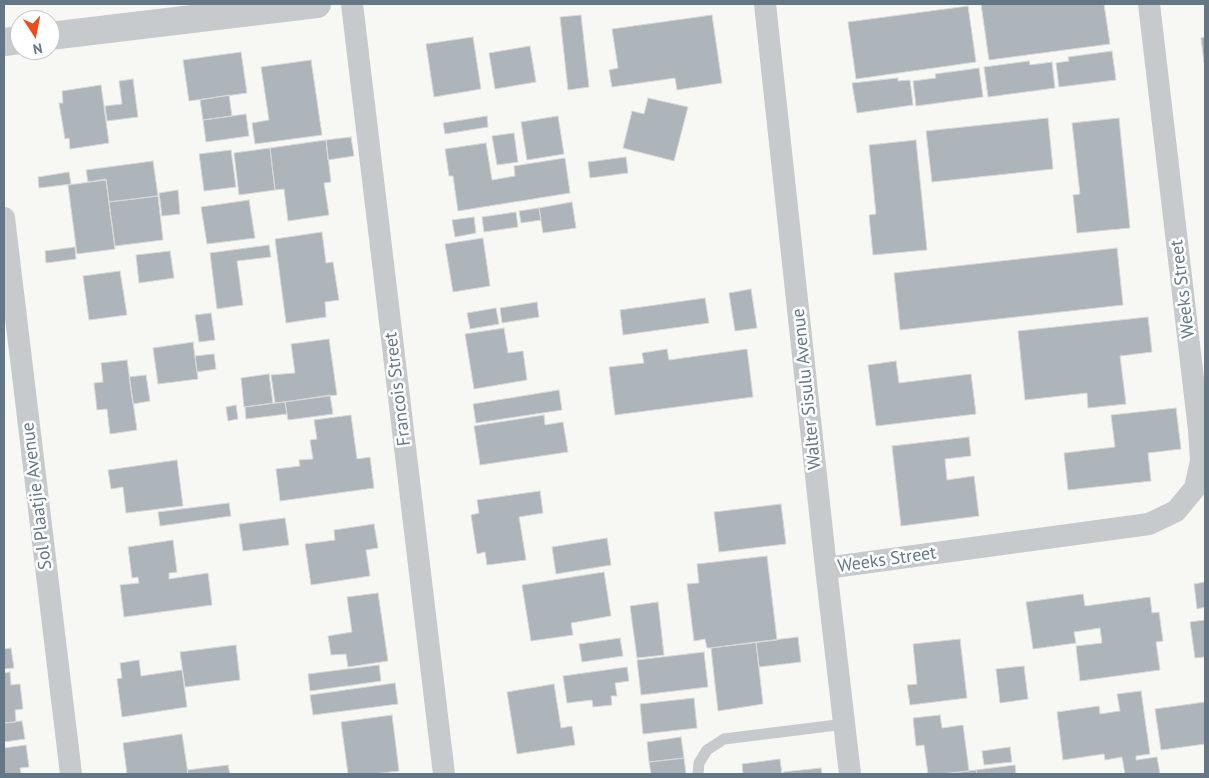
<!DOCTYPE html>
<style>
body{margin:0}
#map{position:relative;width:1209px;height:778px;overflow:hidden;background:#f7f7f3;font-family:"PT Sans",sans-serif}
canvas{display:block}
.frame{position:absolute;inset:0;border:5px solid #647786;pointer-events:none}
.north{position:absolute;left:10px;top:10px;width:50px;height:50px;box-sizing:border-box;background:#fff;border:1px solid #c1c9cf;border-radius:50%;rotate:169deg;font-size:14px;font-weight:700;line-height:20px;text-align:center;color:#647786}
.north::after{content:'';display:block;margin:auto;width:18px;height:22px;background:#ee4c1c;clip-path:polygon(50% 0,100% 100%,50% 72%,0 100%)}
</style>
<div id="map">
<canvas width="1209" height="778"></canvas>
<div class="frame"></div>
<div class="north">N</div>
</div>
<script>
const context = document.querySelector('canvas').getContext('2d');
context.lineJoin = 'round';
function fill(path, color) { context.fillStyle = color; context.fill(path, 'evenodd'); }
const poly = rows => new Path2D(rows.map(r => 'M' + r).join(''));
function stroke(path, color, width, dash) { context.strokeStyle = color; context.lineWidth = width; context.lineCap = dash ? 'butt' : 'round'; context.setLineDash(dash || []); context.stroke(path); }
function label(font, color, halo, rows, align = 'center') {
  context.font = font + ' "PT Sans",sans-serif'; context.lineWidth = 5; context.setLineDash([]); context.textBaseline = 'middle'; context.strokeStyle = halo; context.fillStyle = color; for (const [text, x, y, turn = 0] of rows) {
    context.save(); context.translate(x, y); context.rotate((+turn || 0) * Math.PI / 180); context.textAlign = isNaN(turn) ? turn : align; if (halo) context.strokeText(text, 0, 0); context.fillText(text, 0, 0); context.restore();
  }
}
const building = poly([
 [981,4,1104,4,1110,44,989,60,981,4],
 [968,6,976,62,856,79,848,22,968,6],
 [581,15,589,87,568,90,560,17,581,15],
 [712,15,722,83,677,90,675,78,612,87,609,70,618,68,612,29,712,15],
 [473,37,481,89,434,97,426,44,473,37],
 [1205,37,1205,63,1204,63,1201,38,1205,37],
 [530,46,536,82,495,89,489,53,530,46],
 [1112,51,1116,80,1059,87,1056,63,1069,61,1068,57,1112,51],
 [241,52,247,93,189,101,183,60,241,52],
 [311,60,322,135,255,144,252,123,269,120,261,67,311,60],
 [1029,61,1030,65,1052,62,1055,88,988,97,984,67,1029,61],
 [979,68,983,97,916,106,913,81,936,78,935,74,979,68],
 [898,78,898,81,910,80,913,105,857,113,852,83,898,78],
 [133,79,138,117,107,121,105,106,122,104,119,81,133,79],
 [101,85,109,143,70,149,69,138,65,139,59,103,63,103,62,91,101,85],
 [229,95,232,116,203,120,200,100,229,95],
 [648,98,688,107,674,161,623,148,632,111,644,114,648,98],
 [246,114,249,136,206,142,203,120,246,114],
 [487,116,488,127,445,134,443,123,487,116],
 [558,116,564,154,527,160,521,122,558,116],
 [1048,118,1053,169,932,182,926,131,1048,118],
 [1119,118,1130,228,1077,233,1073,195,1080,194,1072,123,1119,118],
 [514,133,518,162,497,165,492,136,514,133],
 [351,137,354,156,328,160,326,140,351,137],
 [326,140,331,182,324,183,329,215,288,221,284,189,275,190,270,148,326,140],
 [916,140,927,250,873,255,869,215,876,214,869,145,916,140],
 [486,143,492,180,515,176,514,166,565,158,570,193,458,211,453,176,449,176,445,149,486,143],
 [270,148,275,190,239,195,234,153,270,148],
 [231,150,236,187,204,191,199,154,231,150],
 [626,157,628,173,590,178,588,162,626,157],
 [153,161,158,196,109,202,106,179,88,182,86,170,153,161],
 [69,172,71,184,39,188,38,177,69,172],
 [106,180,115,249,77,254,68,185,106,180],
 [178,190,180,214,162,216,159,193,178,190],
 [158,196,163,240,115,246,109,202,158,196],
 [249,200,255,238,207,244,201,207,249,200],
 [572,202,576,228,543,233,539,208,572,202],
 [539,208,541,220,521,223,519,211,539,208],
 [516,212,518,227,484,232,482,217,516,212],
 [474,217,476,233,455,237,452,220,474,217],
 [322,232,326,263,333,262,339,300,325,302,326,317,286,323,275,239,322,232],
 [483,238,490,286,453,292,445,244,483,238],
 [269,245,271,257,237,261,243,305,217,309,210,253,269,245],
 [75,247,76,259,46,263,45,251,75,247],
 [1117,248,1123,305,900,330,894,273,1117,248],
 [170,251,174,278,139,283,136,255,170,251],
 [120,271,127,315,89,320,83,276,120,271],
 [751,289,757,328,735,331,729,293,751,289],
 [705,298,709,323,623,335,620,310,705,298],
 [537,302,539,317,502,323,500,308,537,302],
 [496,308,499,324,470,329,467,313,496,308],
 [211,313,215,340,199,342,195,315,211,313],
 [1148,317,1152,352,1120,356,1126,404,1088,408,1087,393,1025,400,1018,331,1148,317],
 [504,328,508,353,523,351,527,380,474,389,465,334,504,328],
 [329,339,337,395,275,403,271,375,295,373,291,344,329,339],
 [193,342,198,379,158,384,153,348,193,342],
 [667,349,669,360,747,349,753,397,615,415,609,367,644,363,642,353,667,349],
 [214,354,216,369,197,372,195,356,214,354],
 [127,360,137,430,110,434,107,409,97,410,94,383,103,382,101,363,127,360],
 [896,361,899,383,971,374,976,414,876,426,868,365,896,361],
 [269,374,273,403,244,407,241,378,269,374],
 [146,375,150,401,133,404,129,377,146,375],
 [559,390,562,410,476,423,473,404,559,390],
 [330,395,333,414,288,420,285,402,330,395],
 [285,402,287,414,246,419,245,407,285,402],
 [236,405,238,419,228,421,226,407,236,405],
 [1176,408,1181,449,1148,453,1151,481,1068,490,1064,453,1115,447,1111,415,1176,408],
 [351,415,357,459,370,457,374,488,280,501,276,469,300,466,299,460,313,459,310,440,317,439,314,420,351,415],
 [544,415,545,425,563,422,568,452,480,465,474,426,544,415],
 [969,437,971,456,945,459,947,480,974,476,979,516,901,526,892,446,969,437],
 [177,460,183,506,126,513,123,487,111,489,108,470,177,460],
 [540,491,543,513,519,517,526,560,487,565,485,552,477,554,471,515,479,513,477,500,540,491],
 [229,503,231,516,160,526,158,512,229,503],
 [781,504,786,544,719,552,714,512,781,504],
 [285,518,289,545,243,551,239,524,285,518],
 [374,524,378,548,366,550,370,576,311,585,305,544,335,540,334,530,374,524],
 [607,538,611,565,556,574,552,547,607,538],
 [173,540,177,572,169,573,169,579,208,573,212,605,124,617,120,585,139,583,138,577,132,578,128,547,173,540],
 [767,556,777,640,711,648,707,648,705,639,694,641,687,584,699,583,697,564,767,556],
 [604,572,611,616,571,623,573,635,531,641,522,585,604,572],
 [1205,582,1205,607,1197,609,1194,584,1205,582],
 [378,593,388,661,348,667,346,654,331,655,328,636,352,632,347,597,378,593],
 [1083,594,1085,606,1150,597,1152,613,1159,612,1163,641,1156,642,1160,670,1080,681,1076,646,1102,643,1100,628,1074,632,1076,643,1033,649,1026,602,1083,594],
 [658,602,664,655,637,658,630,606,658,602],
 [1205,620,1205,657,1195,658,1190,622,1205,620],
 [798,637,801,662,759,667,756,642,798,637],
 [620,638,623,656,582,662,579,644,620,638],
 [960,639,967,698,910,705,907,685,917,684,913,644,960,639],
 [756,642,763,704,718,711,711,648,756,642],
 [236,645,240,680,185,687,180,652,236,645],
 [11,648,14,668,4,669,4,649,11,648],
 [704,652,708,687,641,695,637,660,704,652],
 [139,660,141,676,182,670,187,707,122,717,117,679,122,678,120,663,139,660],
 [379,665,381,681,310,691,308,674,379,665],
 [1024,666,1028,699,1000,703,996,669,1024,666],
 [627,667,629,681,615,683,617,696,611,696,612,705,593,707,592,700,567,703,563,676,627,667],
 [10,672,11,685,20,684,23,709,15,710,16,722,4,723,4,673,10,672],
 [395,683,398,704,313,715,310,695,395,683],
 [554,684,561,728,572,726,575,745,517,754,507,692,554,684],
 [1141,691,1150,754,1136,756,1136,760,1157,757,1160,774,1125,774,1122,757,1105,760,1104,754,1063,760,1057,712,1099,706,1100,714,1120,711,1117,694,1141,691],
 [694,698,697,728,643,734,640,704,694,698],
 [1205,702,1205,744,1161,750,1155,709,1205,702],
 [392,715,399,771,373,774,348,774,341,722,392,715],
 [940,715,942,728,963,725,969,771,940,774,928,774,924,745,916,746,913,718,940,715],
 [22,721,25,739,4,742,4,723,22,721],
 [182,734,188,774,127,774,123,743,182,734],
 [681,737,684,758,649,762,647,742,681,737],
 [26,745,29,767,20,768,21,774,4,774,4,748,26,745],
 [1010,747,1012,762,984,765,982,751,1010,747],
 [684,758,686,774,651,774,649,762,684,758],
 [780,759,782,774,743,774,742,764,780,759],
 [228,765,230,774,188,774,187,770,228,765],
 [1015,765,1016,774,977,774,976,770,1015,765],
 [821,768,822,774,783,774,783,772,821,768],
 [976,770,977,774,945,774,976,770]
]);
fill(building, '#adb5bb');
stroke(building, '#d8d8d6', 1);
stroke(poly([
 [698,774,699,763,707,750,724,739,845,724]
]), '#c6cacd', 11);
stroke(poly([
 [352,4,444,774],
 [765,4,826,568,850,774],
 [4,218,71,774],
 [826,568,1149,524,1176,511,1195,488,1201,461,1199,430,1149,4]
]), '#c6cacd', 22);
stroke(poly([
 [50,36,317,4],
 [4,42,20,40]
]), '#c6cacd', 28);
label('18px', '#647786', '#fff', [
 ["Weeks Street",1183,289,-97],
 ["Francois Street",398,389,-97],
 ["Walter Sisulu Avenue",807,389,-96],
 ["Sol Plaatjie Avenue",37,496,-97],
 ["Weeks Street",887,560,-8]
]);
</script>
